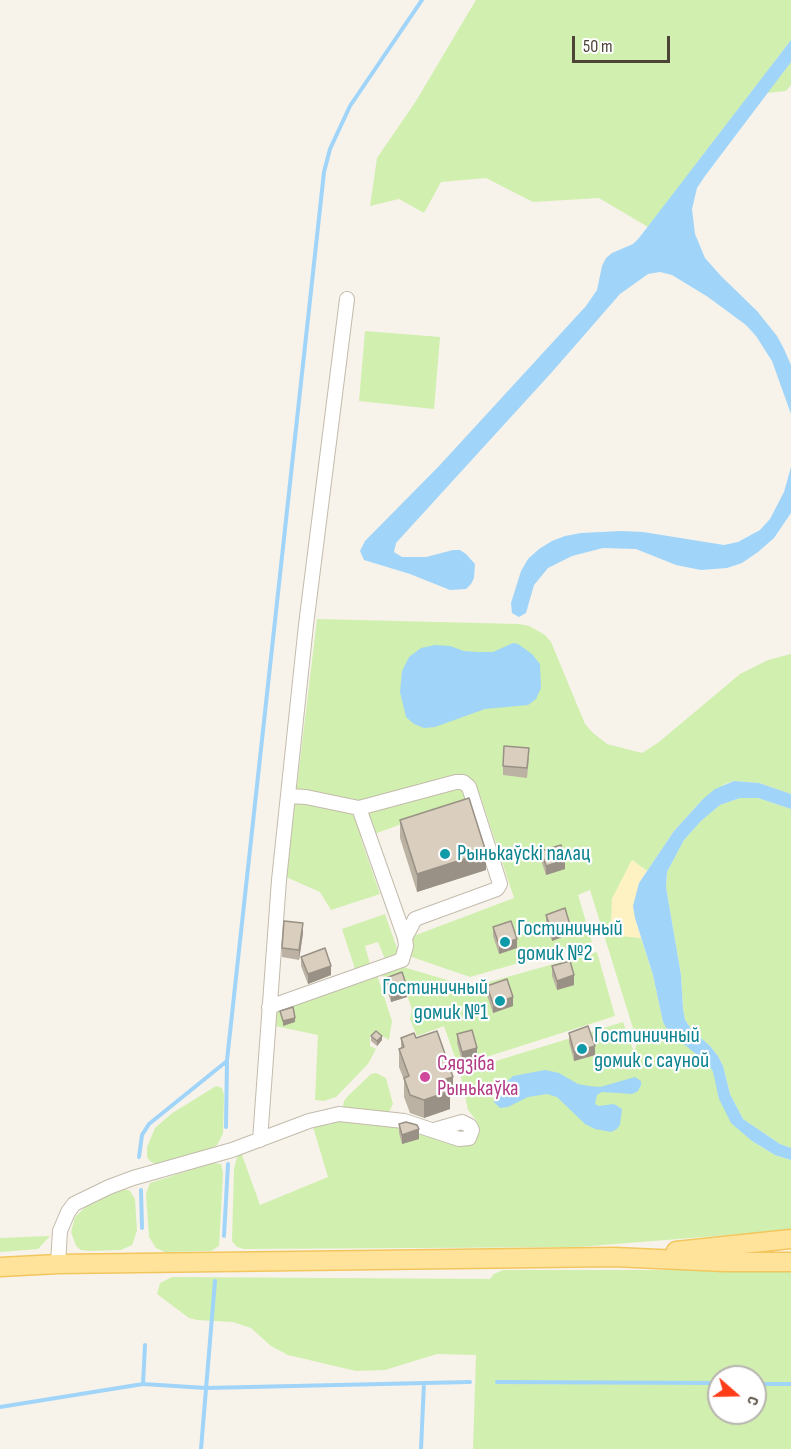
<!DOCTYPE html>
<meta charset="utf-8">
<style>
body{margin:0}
#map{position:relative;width:791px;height:1449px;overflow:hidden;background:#f7f3ea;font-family:"Sofia Sans Condensed",sans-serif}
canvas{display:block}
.north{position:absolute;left:707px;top:1365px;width:60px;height:60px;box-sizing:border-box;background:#fff;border:2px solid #b7b4af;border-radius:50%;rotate:110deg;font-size:16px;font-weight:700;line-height:24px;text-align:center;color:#4c4437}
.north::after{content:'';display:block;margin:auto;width:21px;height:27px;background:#ff3d18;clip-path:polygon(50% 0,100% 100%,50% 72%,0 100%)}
.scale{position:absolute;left:572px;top:36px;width:98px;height:27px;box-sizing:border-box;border:3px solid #4c4437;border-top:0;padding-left:8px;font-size:18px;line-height:21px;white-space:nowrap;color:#4c4437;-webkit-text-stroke:4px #fff;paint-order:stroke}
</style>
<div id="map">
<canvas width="791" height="1449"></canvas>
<div class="north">С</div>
<div class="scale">50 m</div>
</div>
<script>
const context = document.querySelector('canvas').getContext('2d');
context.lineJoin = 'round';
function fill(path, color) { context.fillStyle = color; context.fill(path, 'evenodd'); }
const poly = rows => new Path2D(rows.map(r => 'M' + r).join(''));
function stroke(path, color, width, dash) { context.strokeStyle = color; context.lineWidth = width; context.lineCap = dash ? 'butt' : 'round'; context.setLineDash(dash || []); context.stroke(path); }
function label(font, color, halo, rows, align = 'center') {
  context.font = font + ' "Sofia Sans Condensed",sans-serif'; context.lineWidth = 4.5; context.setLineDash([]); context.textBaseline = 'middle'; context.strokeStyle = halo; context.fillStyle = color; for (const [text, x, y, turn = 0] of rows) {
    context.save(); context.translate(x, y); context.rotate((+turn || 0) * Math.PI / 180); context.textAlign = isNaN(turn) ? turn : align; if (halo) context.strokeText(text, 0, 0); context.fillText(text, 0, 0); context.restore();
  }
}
fill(poly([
 [476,0,791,0,791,40,648,227,599,198,533,202,486,178,441,182,424,213,399,199,370,206,377,158,416,101],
 [791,62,791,85,786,91,767,93],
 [365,331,440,337,434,409,359,401],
 [317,619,519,624,529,626,545,635,551,642,585,724,592,732,607,744,642,753,659,742,740,674,768,660,791,654,791,794,759,783,734,781,725,784,703,799,674,831,647,871,632,860,612,899,611,934,641,938,653,975,663,1022,674,1037,702,1057,709,1065,752,1141,775,1155,791,1160,791,1230,578,1247,244,1249,237,1247,232,1241,234,1169,237,1157,241,1152,260,1205,328,1177,313,1127,332,1124,333,1121,343,1118,415,1128,459,1141,477,1132,478,1125,476,1120,468,1110,460,1072,623,1022,634,1052,636,1046,636,1038,590,890,578,895,592,942,470,977,409,956,408,942,416,935,514,898,480,795,361,839,380,894,331,910,320,892,286,877],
 [740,798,758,798,791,809,791,1148,780,1144,743,1119,730,1094,723,1066,718,1056,710,1046,692,1030,685,1020,683,1009,681,975,666,887,667,872,684,840,701,821,720,805],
 [385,914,399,954,385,959,378,942,365,946,370,964,355,969,342,929],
 [597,952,615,1016,458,1066,444,1026,417,1036,410,1019,412,1009,402,982,387,986,381,973,403,967,471,987],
 [377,975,392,1021,389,1040,379,1034,370,1036,370,1046,376,1049,368,1064,336,1097,324,1101,315,1100,318,1035,275,1026,273,1009],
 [376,1073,386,1078,393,1104,389,1112,384,1115,346,1109,343,1106,344,1101,348,1096,371,1074],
 [216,1086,222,1088,224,1095,223,1134,217,1145,212,1148,163,1163,155,1164,150,1161,147,1157,147,1147,155,1128,171,1114],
 [212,1163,221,1164,223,1173,219,1246,211,1251,165,1252,156,1248,149,1237,146,1194,150,1183],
 [125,1189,130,1191,135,1199,137,1231,132,1245,121,1250,89,1251,81,1250,76,1246,71,1232,75,1217,89,1204],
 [50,1236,38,1249,0,1252,0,1238],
 [503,1270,791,1270,791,1449,473,1449,476,1355,437,1354,385,1370,356,1371,288,1355,271,1346,251,1328,233,1322,197,1320,189,1318,157,1294,160,1283,172,1277,490,1279,494,1274],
 [719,1377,755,1377,755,1413,719,1413]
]), '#d1efaf');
fill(poly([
 [632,860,647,871,639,883,635,918,641,938,611,935,612,899]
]), '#fef2c3');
fill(poly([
 [791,40,791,62,705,176,697,188,692,209,695,234,705,258,721,276,757,311,777,336,784,349,791,365,791,414,772,361,756,336,746,325,708,297,672,275,660,272,648,274,620,294,552,372,396,543,394,552,402,557,426,557,453,550,460,550,466,554,475,564,474,578,471,584,466,589,450,590,410,574,364,560,360,551,365,541,439,466,586,306,597,290,602,266,606,258,612,253,633,244,639,238],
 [791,467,791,513,774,538,758,552,742,563,727,568,701,570,676,565,636,549,603,548,572,556,548,568,534,585,526,613,519,617,512,613,511,603,521,571,528,559,539,549,552,541,565,536,581,533,621,531,643,532,724,545,738,542,760,530,770,519,784,492],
 [513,643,518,644,532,654,540,664,541,688,536,699,528,705,485,709,435,727,424,728,414,724,406,717,400,692,402,671,409,657,421,648,435,645,450,646,464,651,478,652,493,652],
 [734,781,759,783,791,794,791,809,758,798,740,798,720,805,701,821,684,840,667,872,666,887,681,975,683,1009,685,1020,692,1030,710,1046,718,1056,723,1066,730,1094,743,1119,780,1144,791,1148,791,1160,775,1155,752,1141,731,1123,719,1099,713,1072,709,1065,668,1031,663,1022,653,975,635,918,633,906,639,883,674,831,703,799,715,789],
 [545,1070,559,1073,578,1084,589,1086,600,1087,635,1077,641,1081,641,1085,638,1091,632,1094,602,1092,597,1095,595,1104,599,1106,614,1104,622,1109,620,1125,617,1129,611,1132,595,1129,585,1124,557,1097,547,1094,528,1097,508,1107,500,1108,494,1102,497,1091,513,1076]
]), '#a0d4f9');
stroke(poly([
 [226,1127,227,1060,324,172,330,149,350,106,422,0],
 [139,1157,142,1135,149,1124,227,1061],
 [141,1190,142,1228],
 [224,1236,228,1164],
 [497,1382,719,1383],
 [143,1384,145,1345],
 [755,1384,791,1384],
 [0,1407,143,1384,206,1388,470,1382],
 [201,1449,215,1281],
 [421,1449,424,1383]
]), '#a0d4f9', 4);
const minor = poly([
 [359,808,405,938],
 [269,1007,402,960,406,946,405,938,415,919,497,889,500,884,469,787,463,782,456,782,359,808,306,797,289,796],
 [260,1140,279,880,306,625,347,299],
 [58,1264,60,1231,68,1212,74,1204,109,1187,133,1178,232,1150,309,1121,339,1114,404,1121,459,1139,469,1138,472,1130,470,1126,462,1122,434,1130]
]);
const major = poly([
 [676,1251,791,1239],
 [0,1267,58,1264,614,1257,725,1262,791,1262]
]);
stroke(minor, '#c3bbab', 16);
stroke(major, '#f2c65d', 21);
stroke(minor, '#fff', 14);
stroke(major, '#ffe39a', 18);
fill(poly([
 [529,758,527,778,503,775,503,766],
 [400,820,486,870,417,892,400,838],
 [541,851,565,869,546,875,541,860],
 [546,915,570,934,552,941,546,924],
 [493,927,517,948,499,954,493,936],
 [303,933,299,960,282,957,282,948],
 [301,957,331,975,308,984,301,966],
 [552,966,574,985,557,990,552,976],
 [386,978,407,997,391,1002,386,987],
 [487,986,513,1006,493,1013,487,995],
 [569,1033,595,1055,574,1061,569,1042],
 [457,1034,477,1057,462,1061,457,1043],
 [371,1036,382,1040,377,1046,371,1041],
 [401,1038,416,1038,453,1095,450,1096,450,1109,424,1118,410,1113,404,1097,404,1080,399,1067,399,1049,401,1048],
 [399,1124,419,1139,402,1144,399,1133]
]), '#bbb2a3');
fill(poly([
 [486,852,486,870,417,892,417,874],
 [565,860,565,869,546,875,546,866],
 [303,923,303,933,299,960,299,950],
 [570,925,570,934,552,941,552,932],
 [517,939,517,948,499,954,499,945],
 [331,966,331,975,308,984,308,974],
 [574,975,574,985,557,990,557,981],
 [407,987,407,997,391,1002,391,993],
 [513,997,513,1006,493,1013,493,1004],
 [295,1018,295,1022,283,1026,283,1021],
 [382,1036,382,1040,377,1046,377,1041],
 [595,1046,595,1055,574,1061,574,1052],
 [477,1048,477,1057,462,1061,462,1052],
 [453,1077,453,1095,450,1096,450,1109,424,1118,424,1100,446,1079],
 [419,1129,419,1139,402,1144,402,1135]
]), '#999185');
const building = poly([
 [504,746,529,748,527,768,503,766,504,746],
 [469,798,486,852,417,874,400,820,469,798],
 [561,845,565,860,546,866,541,851,561,845],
 [565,908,570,925,552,932,546,915,565,908],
 [284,921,303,923,299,950,282,948,284,921],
 [511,921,517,939,499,945,493,927,511,921],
 [325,948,331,966,308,974,301,957,325,948],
 [570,961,574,975,557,981,552,966,570,961],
 [402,972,407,987,391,993,386,978,402,972],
 [507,979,513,997,493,1004,487,986,507,979],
 [293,1007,295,1018,283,1021,280,1011,293,1007],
 [588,1026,595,1046,574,1052,569,1033,588,1026],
 [472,1030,477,1048,462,1052,457,1034,472,1030],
 [376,1031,382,1036,377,1041,371,1036,376,1031],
 [437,1031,453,1077,446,1079,450,1091,424,1100,410,1095,404,1078,409,1076,399,1049,404,1047,401,1038,414,1033,416,1038,437,1031],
 [406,1122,417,1125,419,1129,402,1135,399,1124,406,1122]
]);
fill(building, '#dacfbe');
stroke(building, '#999185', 1.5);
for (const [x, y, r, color] of [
 [445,854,6,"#0f9aa8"],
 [505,942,6,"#0f9aa8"],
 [500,1001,6,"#0f9aa8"],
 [582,1049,6,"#0f9aa8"],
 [425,1077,6,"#d1479c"]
]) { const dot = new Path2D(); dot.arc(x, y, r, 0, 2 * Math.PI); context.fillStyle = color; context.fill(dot); stroke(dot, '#fff', 2); }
label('22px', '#0d838f', '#fff', [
 ["Рынькаўскi палац",457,854],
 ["Гостиничный",517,929],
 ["домик №2",517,954],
 ["Гостиничный",488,988,"right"],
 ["домик №1",488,1013,"right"],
 ["Гостиничный",594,1036],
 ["домик с сауной",594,1061]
], 'left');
label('22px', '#b23c85', '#fff', [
 ["Сядзіба",437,1064],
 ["Рынькаўка",437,1089]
], 'left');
</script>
